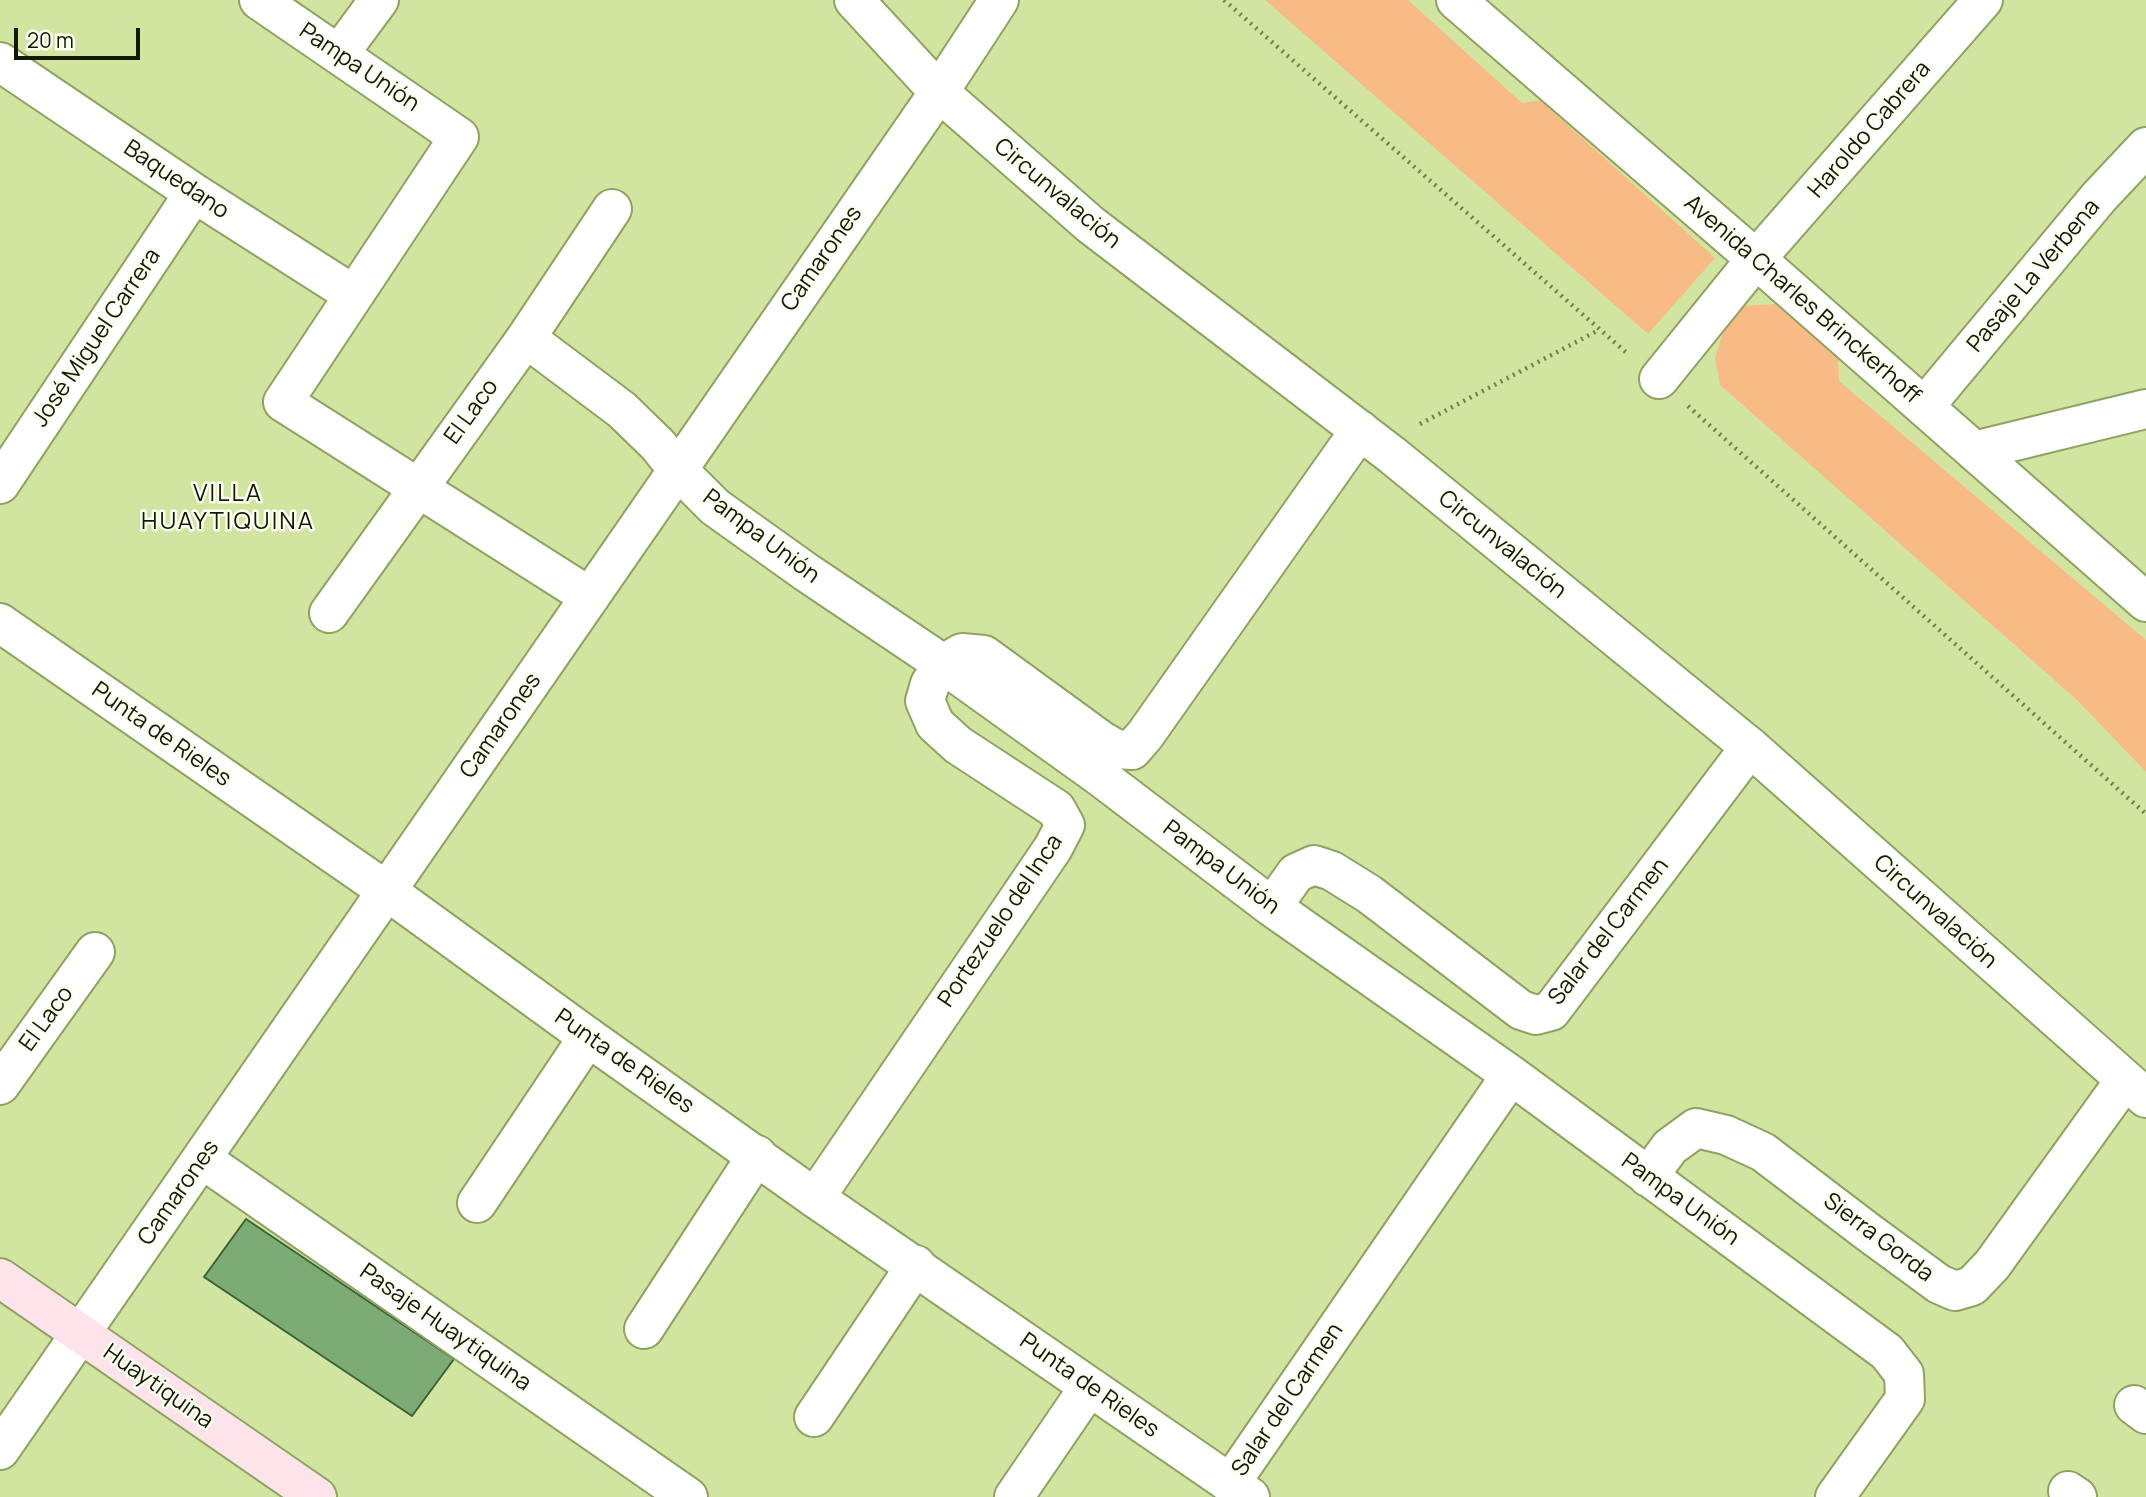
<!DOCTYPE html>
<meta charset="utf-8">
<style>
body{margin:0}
#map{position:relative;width:2146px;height:1497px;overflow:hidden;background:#d1e5a1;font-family:Manrope,sans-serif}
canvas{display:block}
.scale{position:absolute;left:14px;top:28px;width:126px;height:32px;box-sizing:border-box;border:4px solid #131901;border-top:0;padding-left:9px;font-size:21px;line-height:24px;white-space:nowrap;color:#131901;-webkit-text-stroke:5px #fafff1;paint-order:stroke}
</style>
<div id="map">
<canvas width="2146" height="1497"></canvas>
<div class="scale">20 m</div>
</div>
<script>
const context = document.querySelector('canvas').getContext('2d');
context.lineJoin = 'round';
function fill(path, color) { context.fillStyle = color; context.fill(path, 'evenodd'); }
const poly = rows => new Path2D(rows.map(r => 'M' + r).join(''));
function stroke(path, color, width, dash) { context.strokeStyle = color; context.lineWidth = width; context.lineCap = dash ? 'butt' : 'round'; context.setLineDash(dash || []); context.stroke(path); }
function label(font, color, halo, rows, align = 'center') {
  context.font = font + ' Manrope,sans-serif'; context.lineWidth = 5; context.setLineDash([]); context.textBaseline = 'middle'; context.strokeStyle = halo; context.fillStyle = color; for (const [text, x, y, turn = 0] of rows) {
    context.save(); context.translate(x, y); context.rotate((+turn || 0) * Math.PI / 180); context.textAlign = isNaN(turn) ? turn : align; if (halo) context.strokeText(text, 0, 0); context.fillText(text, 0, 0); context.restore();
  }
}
fill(poly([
 [1265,0,1408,0,1522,103,1540,100,1715,258,1648,334],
 [1775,304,1838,357,1839,381,2146,640,2146,772,2077,700,1720,385,1715,358,1722,335,1744,306]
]), '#f8bb86');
const building = poly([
 [246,1219,454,1359,412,1416,204,1277,246,1219]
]);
fill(building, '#7cab76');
stroke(building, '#386433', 2);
const minor = poly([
 [259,0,459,137,283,402,590,597],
 [1456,0,1756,259,2146,602],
 [339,54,379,0],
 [0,62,194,193,354,295],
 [526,338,622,410,658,445,677,469,715,507,806,572,943,664,1102,778,1272,907,1511,1075,1887,1352,1904,1374,1905,1399,1835,1497],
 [1659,379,1756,259,1983,0],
 [1924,407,2099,197,2146,147],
 [1974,451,2146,409],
 [0,484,194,193],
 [329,613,526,338,612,209],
 [1272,907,1296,873,1314,865,1332,871,1369,894,1521,1010,1536,1015,1551,1011,1750,747],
 [0,1085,95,952],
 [202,1159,688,1497],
 [1648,1177,1670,1147,1696,1128,1726,1135,1763,1152,1868,1232,1939,1284,1955,1291,1972,1286,1992,1265,2125,1080],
 [815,1198,1053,848,1065,825,1056,809,958,745,935,724,925,701,930,684,943,664,962,653,984,655,1102,741,1116,749,1132,750,1145,735,1360,430],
 [477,1203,588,1037],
 [644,1329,757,1155],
 [2134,1405,2146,1414],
 [814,1417,916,1265],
 [0,1450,939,92,999,0],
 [1230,1484,1511,1075],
 [2068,1491,2077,1497],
 [1014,1497,1089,1387]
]);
const tertiary = poly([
 [854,0,939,92,1091,225,1392,455,1750,747,2146,1098],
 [0,623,387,891,588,1037,815,1198,1250,1497]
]);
const secondary = poly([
 [0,1278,317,1497]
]);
stroke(minor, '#90a261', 42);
stroke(tertiary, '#90a261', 42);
stroke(secondary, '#90a261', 42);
stroke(poly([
 [1224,0,1629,355],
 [1688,406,2146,814],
 [1420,424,1599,330]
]), '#727f51', 4.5, [2, 5]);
stroke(minor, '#fff', 38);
stroke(tertiary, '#fff', 38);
stroke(secondary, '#fde4eb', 38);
label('23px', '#131901', '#fafff1', [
 ["Pampa Unión",359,68,34],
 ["Haroldo Cabrera",1870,130,-49],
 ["Baquedano",176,180,34],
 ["Circunvalación",1057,194,40],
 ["Camarones",822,259,-55],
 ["Pasaje La Verbena",2034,276,-50],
 ["Avenida Charles Brinckerhoff",1802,300,41],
 ["José Miguel Carrera",97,338,-56],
 ["El Laco",472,412,-54],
 ["Pampa Unión",761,537,37],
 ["Circunvalación",1502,545,39],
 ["Camarones",501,726,-55],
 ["Punta de Rieles",161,735,35],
 ["Pampa Unión",1221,868,37],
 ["Circunvalación",1935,912,42],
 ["Portezuelo del Inca",1001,921,-56],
 ["Salar del Carmen",1609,932,-52],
 ["El Laco",47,1019,-54],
 ["Punta de Rieles",624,1062,35],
 ["Camarones",179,1193,-55],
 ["Pampa Unión",1680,1200,36],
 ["Sierra Gorda",1878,1238,37],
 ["Pasaje Huaytiquina",445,1328,35],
 ["Punta de Rieles",1089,1386,35],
 ["Huaytiquina",158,1387,35],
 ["Salar del Carmen",1288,1400,-56]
]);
context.letterSpacing = '2px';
label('24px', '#131901', '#fafff1', [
 ["VILLA",228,494],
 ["HUAYTIQUINA",228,522]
]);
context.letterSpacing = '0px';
</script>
